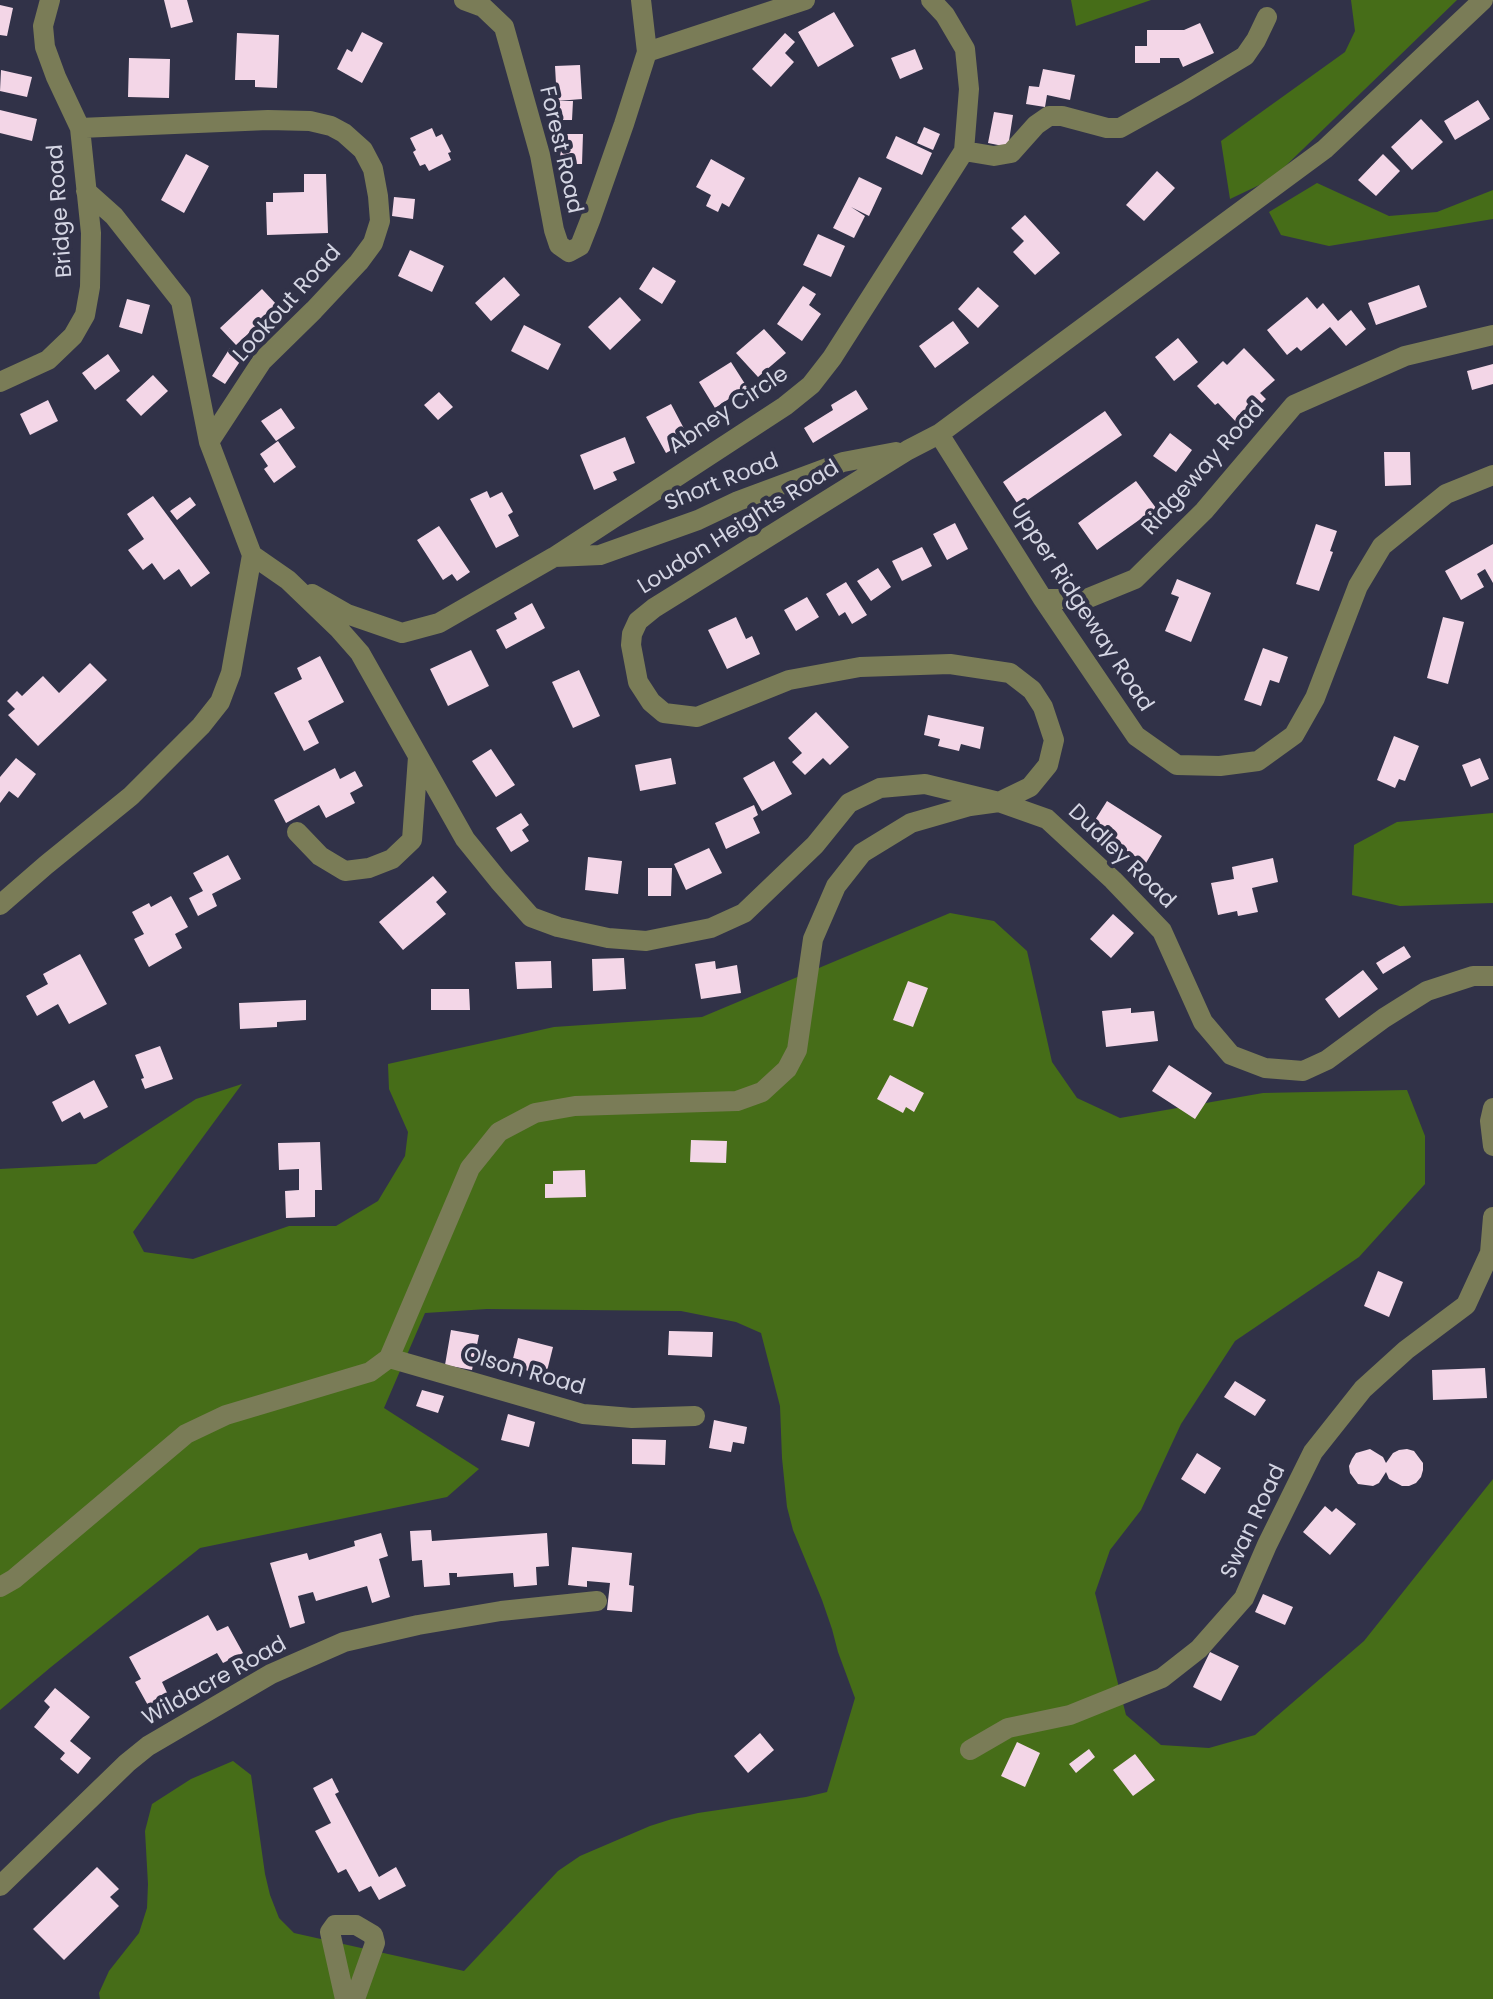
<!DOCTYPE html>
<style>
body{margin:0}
canvas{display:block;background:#313248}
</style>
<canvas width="1493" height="1999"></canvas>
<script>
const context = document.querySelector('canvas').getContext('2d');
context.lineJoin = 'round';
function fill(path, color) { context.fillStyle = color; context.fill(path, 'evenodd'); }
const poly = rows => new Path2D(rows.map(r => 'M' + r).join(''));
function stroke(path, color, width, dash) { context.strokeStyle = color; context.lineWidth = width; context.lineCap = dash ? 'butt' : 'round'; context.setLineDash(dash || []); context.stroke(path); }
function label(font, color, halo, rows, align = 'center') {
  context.font = font + ' Poppins,sans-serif'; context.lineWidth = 8; context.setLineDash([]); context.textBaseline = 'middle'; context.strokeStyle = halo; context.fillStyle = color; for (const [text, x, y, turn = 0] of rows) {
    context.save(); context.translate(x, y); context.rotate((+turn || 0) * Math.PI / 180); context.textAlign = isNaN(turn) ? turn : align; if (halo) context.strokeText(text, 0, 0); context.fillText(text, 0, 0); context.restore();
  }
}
fill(poly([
 [1071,0,1151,0,1076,26],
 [1351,0,1457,0,1272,179,1230,199,1221,141,1345,52,1355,31],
 [1317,183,1389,216,1437,212,1493,190,1493,219,1329,246,1281,235,1269,212],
 [1493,813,1493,903,1400,906,1352,895,1354,845,1397,822],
 [950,913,994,921,1027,951,1052,1062,1077,1098,1120,1118,1263,1093,1407,1090,1425,1136,1425,1184,1359,1257,1235,1341,1181,1424,1141,1510,1110,1550,1095,1593,1126,1715,1161,1745,1209,1748,1255,1735,1364,1641,1493,1479,1493,1999,100,1999,99,1993,109,1971,139,1933,147,1908,148,1884,145,1831,152,1804,191,1779,233,1761,251,1775,265,1874,270,1895,279,1918,294,1933,464,1971,558,1871,580,1856,650,1826,672,1819,698,1813,806,1797,827,1792,855,1698,838,1652,832,1629,822,1600,793,1530,787,1507,782,1458,780,1406,761,1333,736,1322,681,1311,487,1309,425,1313,384,1408,479,1469,447,1497,200,1548,51,1667,0,1710,0,1169,96,1164,196,1099,242,1084,133,1232,144,1252,193,1259,289,1226,336,1226,378,1201,405,1156,408,1132,389,1089,388,1064,554,1027,702,1017]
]), '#466d18');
fill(poly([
 [164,0,187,0,193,22,171,28],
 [0,5,13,8,7,36,0,35],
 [834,12,854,46,818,67,798,32],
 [1200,23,1214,53,1183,67,1179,58,1160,58,1160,63,1135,63,1135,46,1147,46,1147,30,1184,30],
 [362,32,383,43,362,83,337,69,347,49,352,52],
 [237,33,279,35,277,88,255,87,255,80,235,80],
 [785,33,795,42,785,53,794,62,771,87,752,69],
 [915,49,923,69,900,79,891,58],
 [129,58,170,59,169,98,128,97],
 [580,65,582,99,557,101,555,66],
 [1043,69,1075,75,1070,100,1047,95,1045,107,1026,104,1029,86,1039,87],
 [1,70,32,77,27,97,0,91],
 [1478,100,1490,119,1455,140,1444,121],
 [555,101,573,101,572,120,555,120],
 [0,110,37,119,32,141,0,133],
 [994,112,1013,115,1008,147,988,143],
 [1421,119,1443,142,1412,170,1391,147],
 [924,127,940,134,933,150,917,143],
 [432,128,436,137,442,134,451,152,448,153,451,160,429,171,425,164,420,166,413,152,416,150,410,138],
 [561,134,583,134,582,164,560,164],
 [896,136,932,153,922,175,886,158],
 [186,154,209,166,184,213,161,200],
 [1383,154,1400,171,1376,196,1358,180],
 [711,159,745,178,729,207,722,203,718,212,706,206,711,195,696,187],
 [1157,171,1175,188,1144,221,1126,205],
 [304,174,326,174,328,233,267,235,266,202,273,202,273,193,304,192],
 [859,177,882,188,869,216,851,207,865,216,854,238,833,228],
 [394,197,415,199,413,219,392,216],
 [1025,215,1060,253,1035,275,1013,252,1024,241,1011,228],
 [818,234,845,246,831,277,803,265],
 [410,250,444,266,432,292,398,276],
 [653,267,676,281,662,304,639,289],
 [504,277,520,295,491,321,475,303],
 [1419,285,1427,307,1376,325,1368,303],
 [803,286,816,294,809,305,821,314,802,341,777,324],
 [978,287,999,306,978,328,958,309],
 [262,289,278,306,236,345,220,328],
 [620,297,641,320,610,350,588,327],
 [1307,297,1317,309,1323,303,1338,321,1351,310,1366,329,1346,346,1330,327,1301,351,1297,347,1287,355,1267,330],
 [127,299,150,305,142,334,119,327],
 [953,321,969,343,935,368,919,346],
 [524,325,561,344,548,370,511,351],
 [764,329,786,353,758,377,736,353],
 [1178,338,1198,362,1174,381,1155,357],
 [230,348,243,357,225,384,212,376],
 [1244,348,1275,380,1260,393,1266,399,1239,425,1218,403,1215,405,1197,386,1223,361,1227,365],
 [108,354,120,371,95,390,82,373],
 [731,362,747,387,715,408,699,382],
 [1493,364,1493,384,1472,390,1467,371],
 [153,375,168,391,141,416,126,400],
 [856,390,868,409,813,443,804,428,833,410,831,405],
 [439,392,453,407,438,420,424,405],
 [48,400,58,421,30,435,20,414],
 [671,404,690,440,666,453,646,417],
 [281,408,295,428,276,441,261,421],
 [1105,411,1122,435,1019,506,1003,482],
 [1170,433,1192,450,1176,472,1153,456],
 [625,437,635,463,613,472,617,480,594,490,580,455],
 [278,441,296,467,274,483,264,469,268,466,260,454],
 [1384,452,1410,452,1411,485,1385,486],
 [1136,481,1156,508,1097,550,1078,523],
 [487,491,490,498,502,492,513,512,508,515,519,536,496,548,470,499],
 [153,496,210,573,191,587,179,569,164,580,152,563,143,570,128,550,144,539,127,514],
 [190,497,196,505,177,520,170,511],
 [955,523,968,549,947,560,933,534],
 [1316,524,1337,531,1330,551,1333,552,1319,591,1296,584],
 [439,526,470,572,457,581,452,574,443,580,417,540],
 [1493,544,1493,583,1485,569,1477,574,1484,587,1461,600,1445,571],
 [922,547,932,566,902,581,892,561],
 [878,568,891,587,871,601,857,581],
 [1177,579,1211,593,1191,642,1165,631,1179,597,1171,594],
 [846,582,867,615,852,624,845,612,839,616,826,594],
 [807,597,819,617,796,631,784,610],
 [532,603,545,628,506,649,496,630,517,619,514,613],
 [736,617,746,639,752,636,760,654,727,669,708,630],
 [1443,617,1464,622,1448,684,1427,678],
 [1263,648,1288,657,1279,683,1270,680,1261,706,1244,700],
 [471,650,489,686,448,706,430,669],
 [320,656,344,702,308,721,319,743,304,751,274,693,302,679,297,668],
 [90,663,107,680,38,746,8,715,15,709,7,701,17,691,22,696,43,676,59,693],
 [579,670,600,716,573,728,552,682],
 [816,712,849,747,830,765,823,758,805,775,792,762,802,753,788,738],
 [928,715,984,727,980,749,961,744,959,751,938,746,940,739,924,735],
 [1394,736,1419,746,1405,781,1399,779,1395,788,1377,780],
 [491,749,515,785,496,797,472,761],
 [16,758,36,774,18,798,9,791,0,803,0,777],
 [671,758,676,784,640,791,635,765],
 [1480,758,1489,779,1471,787,1462,765],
 [774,761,792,794,762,811,743,778],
 [335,768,340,779,355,771,363,786,350,793,355,803,326,818,319,805,286,823,274,800],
 [1107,801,1162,836,1146,863,1090,828],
 [754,805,758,815,753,818,760,833,726,849,715,823],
 [521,813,529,825,522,830,529,841,511,852,496,828],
 [709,848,722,873,686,890,674,864],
 [228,855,241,879,212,894,217,906,198,916,189,898,203,891,193,873],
 [588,857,622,861,618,894,585,890],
 [1273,858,1278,882,1252,888,1258,912,1238,916,1237,911,1218,915,1211,883,1234,879,1232,867],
 [648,868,672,868,671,896,648,896],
 [433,876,447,892,436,902,446,914,403,950,379,922],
 [171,896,188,927,175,934,182,948,149,967,134,939,144,934,132,912,149,903,151,907],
 [1113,914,1134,933,1111,958,1090,939],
 [1404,946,1411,957,1383,974,1376,963],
 [80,954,107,1004,69,1024,58,1004,37,1016,26,996,48,984,43,974],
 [624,958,626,989,593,991,592,959],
 [551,961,552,988,517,989,515,962],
 [715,961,716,969,737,965,741,993,701,999,695,964],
 [1363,970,1378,989,1339,1018,1325,999],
 [908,981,928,988,913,1027,893,1020],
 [431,989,469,989,470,1010,431,1010],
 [306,1000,306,1020,277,1022,277,1027,240,1029,239,1003],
 [1131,1008,1131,1013,1154,1011,1158,1041,1106,1047,1102,1011],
 [160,1046,173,1079,145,1089,141,1079,144,1078,135,1055],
 [1169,1065,1212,1093,1195,1119,1152,1091],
 [890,1075,924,1093,914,1112,906,1107,903,1113,877,1099],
 [94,1080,108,1107,84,1119,80,1112,62,1122,52,1102],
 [691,1140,727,1141,726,1163,690,1162],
 [320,1142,322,1190,315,1190,315,1217,286,1218,285,1191,299,1190,299,1169,279,1170,278,1143],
 [585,1170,586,1197,545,1198,545,1184,553,1184,553,1171],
 [1378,1271,1403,1282,1389,1317,1364,1306],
 [451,1330,479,1335,472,1370,445,1365],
 [669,1331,713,1332,712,1357,668,1355],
 [518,1338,553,1347,546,1375,511,1367],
 [1485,1368,1487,1398,1433,1400,1432,1370],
 [1235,1381,1266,1400,1255,1416,1224,1397],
 [422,1390,444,1396,438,1413,416,1406],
 [508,1414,535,1422,529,1447,501,1440],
 [714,1420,747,1427,744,1444,733,1442,731,1452,709,1448],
 [632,1439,666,1440,665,1465,632,1464],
 [1370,1449,1383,1457,1386,1463,1393,1453,1399,1450,1407,1449,1414,1451,1423,1463,1423,1470,1421,1477,1416,1483,1409,1486,1402,1486,1389,1479,1386,1472,1379,1483,1373,1486,1358,1484,1350,1473,1349,1466,1352,1459,1356,1453],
 [1197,1453,1221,1468,1205,1494,1181,1479],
 [1325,1506,1332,1512,1336,1508,1356,1524,1330,1555,1303,1532],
 [431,1530,432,1541,547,1533,549,1566,536,1567,537,1585,514,1587,513,1573,457,1577,457,1573,449,1573,450,1585,424,1587,422,1560,412,1561,410,1531],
 [381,1533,388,1556,379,1559,390,1597,372,1603,367,1586,316,1601,313,1592,298,1596,305,1623,290,1628,270,1563,307,1553,309,1560,355,1546,354,1541],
 [572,1547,632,1553,629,1585,634,1586,632,1612,607,1610,610,1583,587,1581,587,1587,568,1585],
 [1263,1594,1293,1607,1285,1625,1255,1612],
 [208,1615,217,1631,228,1626,243,1653,223,1663,217,1653,162,1682,170,1699,150,1709,135,1682,141,1679,129,1657],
 [1210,1652,1239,1666,1221,1701,1193,1687],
 [55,1688,90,1717,70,1741,91,1758,78,1774,60,1759,65,1753,34,1727,50,1707,44,1701],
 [760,1733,774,1750,748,1773,734,1756],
 [1017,1742,1040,1753,1025,1787,1001,1776],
 [1089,1749,1095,1757,1076,1773,1069,1764],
 [1135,1754,1155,1780,1133,1796,1113,1770],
 [332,1778,339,1792,335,1794,379,1877,396,1867,406,1886,379,1900,371,1886,359,1892,346,1869,338,1873,315,1831,331,1823,313,1788],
 [97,1867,119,1889,110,1897,119,1906,64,1960,33,1929]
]), '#f3d6e7');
stroke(poly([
 [464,0,483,7,504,27,540,155,554,230,559,245,569,252,580,246,591,218,624,124,647,52,641,0],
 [647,52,805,0],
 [80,128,268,120,310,121,331,126,344,133,363,150,373,169,378,196,380,221,373,243,359,262,314,310,262,361,209,442],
 [964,151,994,156,1011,153,1036,125,1049,116,1062,116,1107,128,1120,128,1185,92,1245,56,1256,40,1267,17],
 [86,191,114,216,181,301,209,442,252,555,288,580,338,628,360,653,465,839,499,881,531,917,558,927,608,938,646,941,711,928,744,913,815,845,849,803,880,788,925,784,999,802,1047,819,1113,880,1162,931,1203,1022,1231,1055,1265,1068,1303,1071,1327,1060,1384,1018,1427,991,1473,976,1493,976],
 [0,382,48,360,73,336,85,315,90,287,91,233,80,128,56,77,45,47,43,26,50,0],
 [939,434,1043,599,1136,736,1177,765,1220,766,1258,761,1294,735,1315,698,1358,586,1382,546,1446,494,1493,475],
 [554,557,600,555,698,520,738,501,843,462,896,452],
 [312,594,347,614,402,633,439,623,554,557,785,406,811,385,832,358,964,151,969,89,965,49,945,15,931,0],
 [1043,599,1086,599,1135,579,1204,511,1294,405,1405,356,1493,335],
 [297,832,320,856,345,871,369,868,392,859,412,840,418,757],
 [0,905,46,865,131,796,201,726,220,702,231,673,252,555],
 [1493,1108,1490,1121,1493,1146],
 [389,1358,583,1414,632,1418,695,1416],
 [0,1587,14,1579,186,1434,226,1415,370,1372,389,1358,470,1168,499,1132,535,1113,575,1106,737,1101,762,1092,787,1069,797,1050,813,939,836,886,862,853,911,823,970,806,999,802,1030,787,1048,765,1054,740,1043,707,1032,690,1010,673,950,664,860,667,789,680,697,717,664,713,651,702,638,682,631,645,632,634,638,621,654,608,908,450,939,434,1325,149,1483,0],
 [970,1750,1008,1728,1070,1715,1162,1678,1199,1649,1244,1598,1267,1545,1313,1452,1363,1389,1406,1350,1466,1305,1490,1253,1493,1217],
 [0,1886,127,1763,148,1746,271,1674,344,1642,418,1625,501,1611,597,1601],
 [345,1999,330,1932,335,1925,356,1925,373,1935,375,1943,355,1999]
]), '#7a7c57', 20);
label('22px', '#d4d5e3', '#313248', [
 ["Forest Road",560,150,77],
 ["Bridge Road",61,211,-94],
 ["Lookout Road",288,304,-48],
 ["Abney Circle",729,411,-34],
 ["Ridgeway Road",1204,469,-48],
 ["Short Road",722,483,-22],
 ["Loudon Heights Road",739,528,-32],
 ["Upper Ridgeway Road",1081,608,57],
 ["Dudley Road",1121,857,44],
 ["Olson Road",524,1372,16],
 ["Swan Road",1254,1522,-65],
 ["Wildacre Road",215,1682,-29]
]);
</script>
